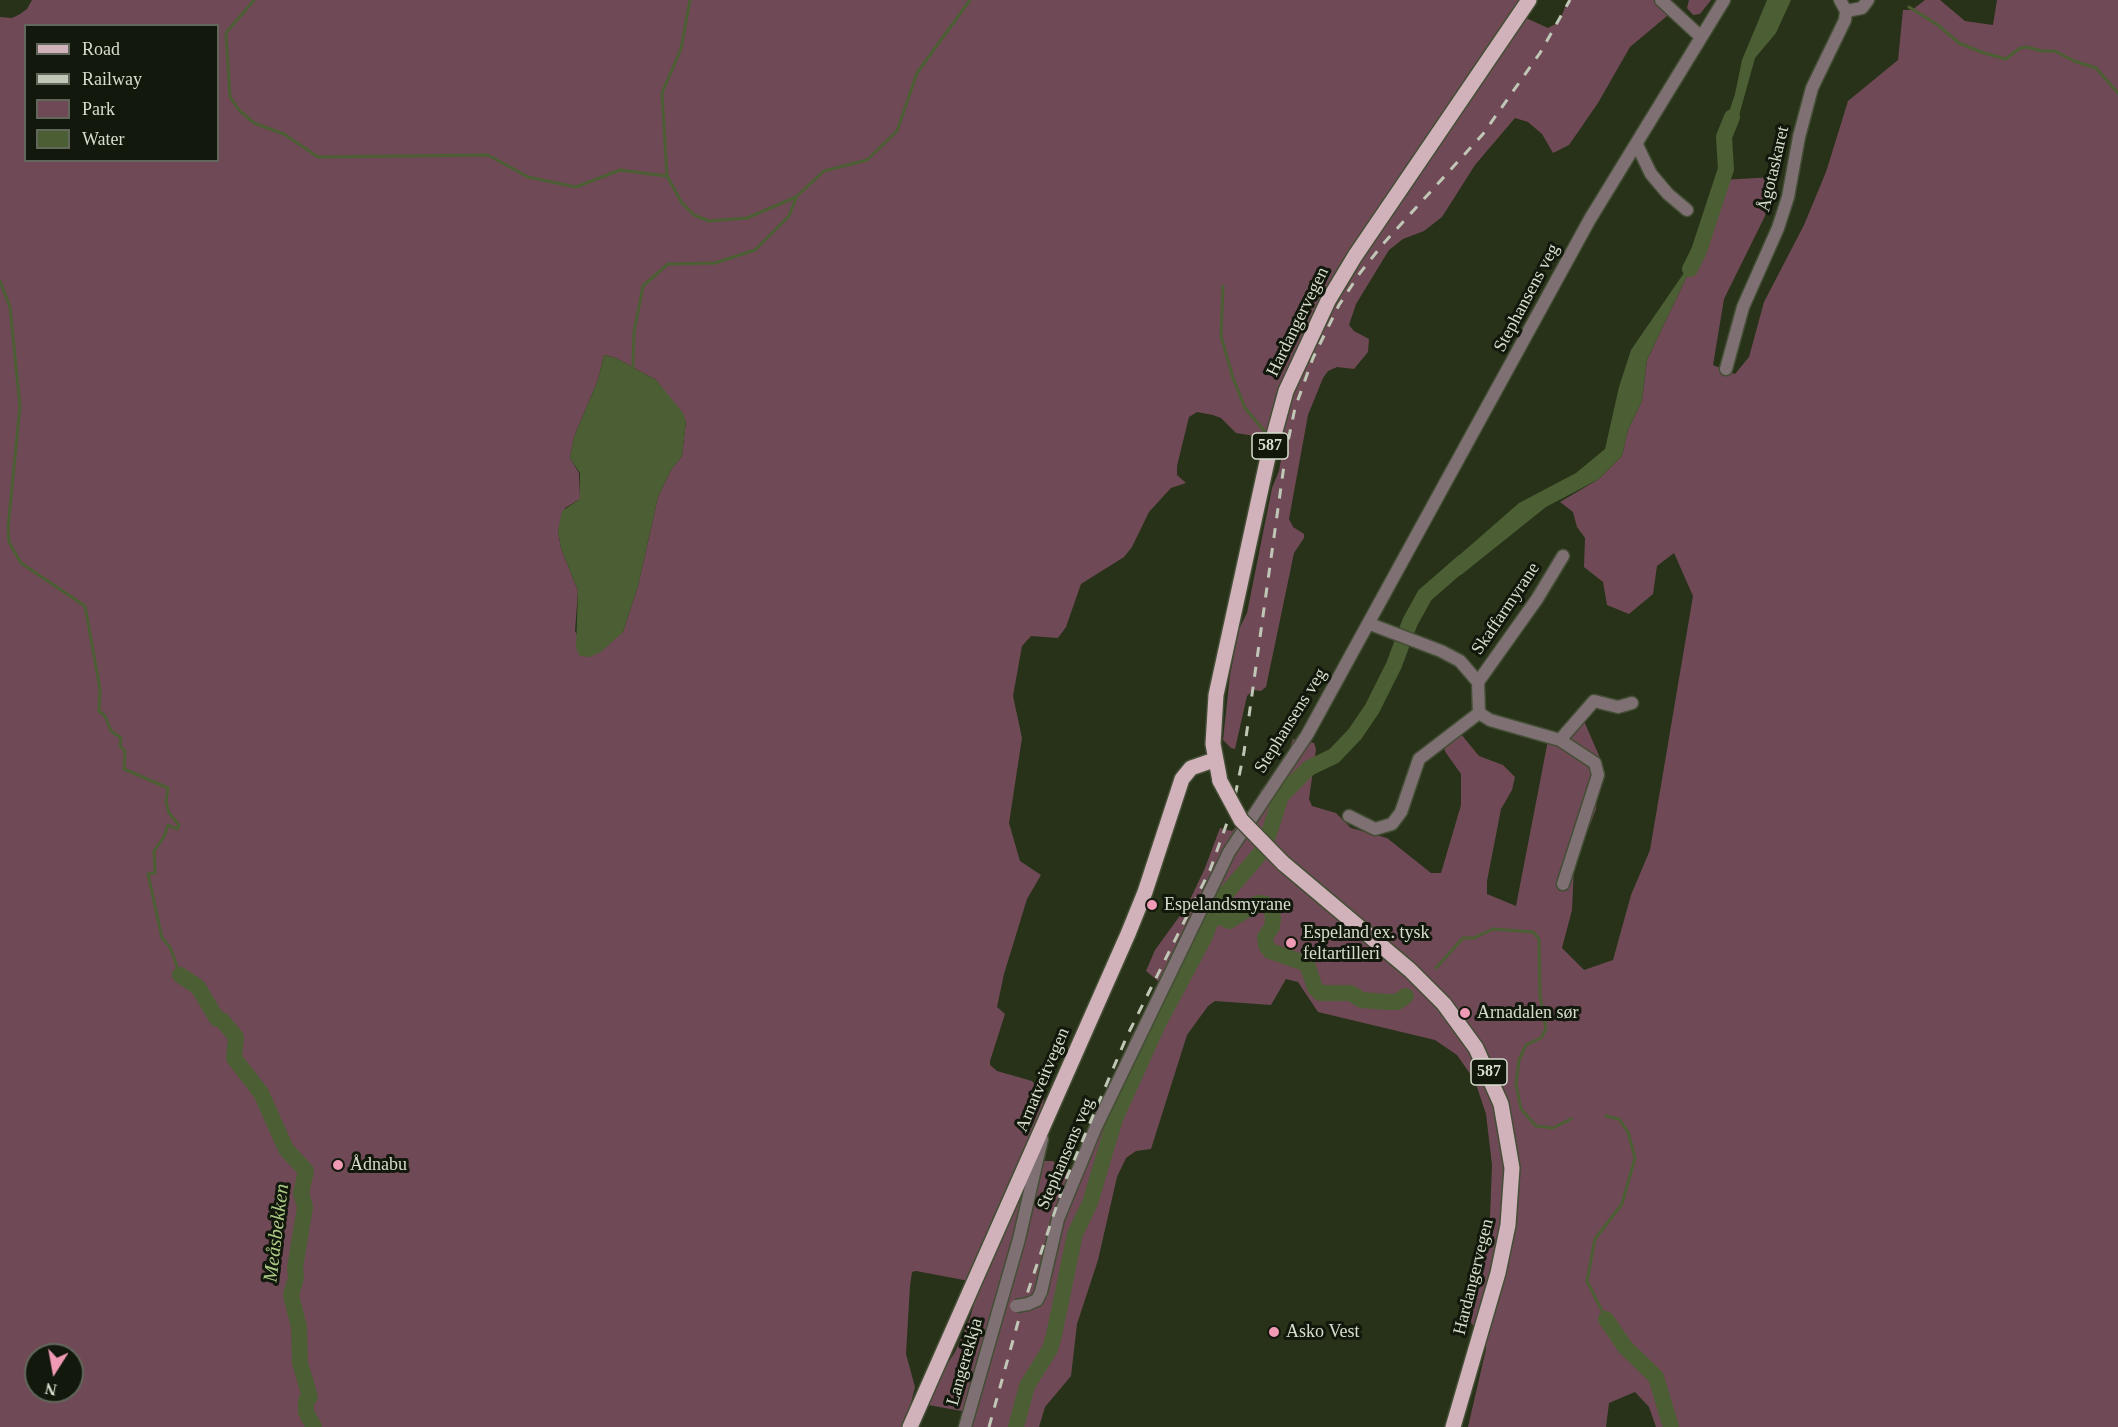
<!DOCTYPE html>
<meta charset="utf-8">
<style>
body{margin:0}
#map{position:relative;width:2118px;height:1427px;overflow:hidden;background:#273218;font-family:Georgia,serif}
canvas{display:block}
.legend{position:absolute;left:24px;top:24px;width:195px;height:138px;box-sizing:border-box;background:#13180d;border:2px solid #61675a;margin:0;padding:8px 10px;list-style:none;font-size:18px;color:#d7dece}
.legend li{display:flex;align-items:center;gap:12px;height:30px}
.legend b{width:30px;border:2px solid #61675a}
.north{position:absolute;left:24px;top:1343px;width:60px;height:60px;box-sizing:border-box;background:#13180d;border:2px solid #61675a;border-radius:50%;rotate:191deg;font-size:16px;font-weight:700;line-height:24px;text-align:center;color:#d7dece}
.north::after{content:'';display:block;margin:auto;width:21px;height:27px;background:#f09ab6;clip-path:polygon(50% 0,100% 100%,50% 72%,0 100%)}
</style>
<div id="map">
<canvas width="2118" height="1427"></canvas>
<ul class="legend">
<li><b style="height:8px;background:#d1b1ba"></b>Road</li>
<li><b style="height:8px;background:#c0c7b6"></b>Railway</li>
<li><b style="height:16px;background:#6f4a56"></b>Park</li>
<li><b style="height:16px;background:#4c5e33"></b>Water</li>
</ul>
<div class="north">N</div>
</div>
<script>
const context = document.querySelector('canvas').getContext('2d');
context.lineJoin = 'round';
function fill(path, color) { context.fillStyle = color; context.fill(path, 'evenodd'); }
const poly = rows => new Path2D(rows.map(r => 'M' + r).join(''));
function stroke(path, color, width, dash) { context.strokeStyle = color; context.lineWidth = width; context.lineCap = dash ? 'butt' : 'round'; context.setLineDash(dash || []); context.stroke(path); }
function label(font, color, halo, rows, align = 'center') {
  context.font = font + ' Georgia,serif'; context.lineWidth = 6; context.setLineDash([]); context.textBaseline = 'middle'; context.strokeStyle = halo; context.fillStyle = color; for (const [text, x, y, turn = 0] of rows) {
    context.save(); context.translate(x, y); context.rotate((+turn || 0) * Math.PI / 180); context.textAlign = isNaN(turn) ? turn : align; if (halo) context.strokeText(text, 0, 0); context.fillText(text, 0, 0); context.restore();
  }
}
fill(poly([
 [32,0,1529,0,1523,14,1526,18,1548,28,1559,22,1568,0,1668,0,1673,11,1630,47,1598,103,1569,145,1553,153,1542,134,1528,122,1515,118,1475,165,1442,217,1424,231,1403,239,1389,250,1356,304,1349,325,1354,331,1369,339,1368,352,1354,369,1337,367,1328,371,1323,378,1308,415,1289,519,1293,527,1304,534,1304,538,1294,553,1266,687,1261,691,1253,690,1247,696,1235,749,1231,748,1223,740,1230,675,1239,629,1247,613,1272,488,1279,471,1284,443,1280,440,1236,433,1221,418,1213,415,1197,412,1189,417,1177,466,1177,475,1186,483,1171,488,1149,512,1132,547,1124,557,1081,584,1066,627,1058,638,1031,636,1022,646,1013,696,1022,738,1009,823,1020,861,1041,875,1027,899,1004,974,997,1007,1005,1014,990,1061,990,1065,997,1071,1032,1081,1044,1096,1037,1186,1043,1161,1053,1161,1063,1171,1071,1173,1113,1086,1131,1037,1145,1010,1155,1001,1158,981,1146,971,1155,950,1187,906,1205,868,1220,828,1232,831,1247,815,1261,790,1286,759,1293,739,1314,743,1316,749,1309,799,1312,806,1336,813,1351,828,1387,838,1431,873,1441,873,1461,805,1461,774,1446,753,1440,739,1456,728,1479,756,1503,765,1515,777,1512,790,1501,809,1487,881,1487,894,1516,906,1549,735,1584,721,1600,758,1596,809,1574,867,1572,910,1562,948,1584,970,1613,960,1631,895,1650,850,1693,596,1674,553,1657,566,1653,594,1629,614,1607,605,1603,582,1584,567,1585,538,1577,527,1573,512,1560,502,1599,479,1622,456,1628,430,1642,401,1647,360,1699,251,1722,180,1773,177,1765,216,1724,299,1713,365,1735,374,1749,357,1764,302,1804,225,1826,172,1848,101,1898,60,1903,10,1912,10,1925,0,1940,0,1965,21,1993,25,1997,0,2118,0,2118,1427,1656,1427,1649,1407,1635,1392,1609,1403,1606,1427,1468,1427,1486,1349,1483,1336,1461,1312,1484,1246,1490,1217,1492,1165,1486,1114,1475,1081,1457,1055,1435,1040,1318,1012,1298,982,1286,979,1271,1005,1215,1001,1208,1006,1187,1035,1151,1149,1136,1151,1126,1158,1117,1177,1098,1260,1077,1324,1071,1376,1045,1407,1039,1427,959,1427,962,1411,928,1405,938,1378,955,1352,970,1318,977,1292,969,1281,916,1271,912,1272,910,1286,906,1354,915,1387,905,1427,0,1427,0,17,12,18,20,14,27,9],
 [26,26,218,26,218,160,26,160],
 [604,355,616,358,656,380,686,421,682,456,671,470,658,497,638,586,623,632,589,657,575,631,578,591,561,548,558,531,565,508,580,499,579,473,570,458,574,437,598,380],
 [36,1355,72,1355,72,1391,36,1391],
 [1689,0,1711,0,1700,14,1693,15,1687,8]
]), '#6f4a56');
fill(poly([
 [1767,0,1791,0,1776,33,1755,58,1735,130,1724,137,1724,127,1735,94,1742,60],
 [1699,251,1647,360,1642,401,1628,430,1622,456,1599,479,1546,507,1461,575,1446,574,1448,565,1519,503,1576,473,1605,449,1619,387,1631,350],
 [604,355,616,358,656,380,683,413,686,421,682,456,671,470,658,497,638,586,623,632,601,652,589,657,580,656,576,648,578,591,561,548,558,531,562,511,580,499,580,473,570,458,574,437,598,380]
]), '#4c5e33');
stroke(poly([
 [254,0,226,33,230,97,239,110,254,123,284,134,318,157,488,155,528,177,576,187,620,170,666,176],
 [690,0,681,49,662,93,667,176,682,203,694,215,709,221,747,218,796,197,824,171,867,160,897,131,917,73,970,0],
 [1909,7,1938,25,1959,43,1984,53,2006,59,2020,48,2027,47,2042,51,2055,51,2074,61,2096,68,2118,93],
 [0,281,10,307,20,406,8,528,9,542,21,563,85,606,100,689,99,711,105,716,111,731,121,738,120,746,125,751,124,769,168,788,166,802,169,813,179,825,177,829,168,825,164,837,154,851,155,873,148,874,162,938,170,947,180,975],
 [1223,286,1221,336,1233,378,1245,408,1266,433],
 [633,367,634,332,643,286,668,264,715,263,755,250,789,216,796,198],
 [1436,968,1463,938,1474,938,1493,929,1533,932,1539,939,1540,996,1546,1029,1541,1038,1526,1045,1519,1060,1516,1084,1521,1109,1536,1126,1553,1128,1571,1119],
 [1606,1319,1587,1281,1595,1239,1622,1204,1635,1158,1628,1132,1619,1119,1606,1116]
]), '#4c5e33', 3);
stroke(poly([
 [1690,269,1699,251,1726,169,1724,137,1732,117],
 [1214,914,1229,921,1258,903,1266,904,1272,911,1273,918,1272,927,1265,937,1266,945,1270,951,1307,964,1315,988,1320,993,1350,993,1362,1000,1388,1002,1397,1002,1406,996],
 [180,975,198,987,217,1019,222,1020,236,1037,234,1058,261,1093,286,1149,306,1171,301,1193,305,1207,295,1268,296,1278,291,1295,299,1327,300,1363,310,1397,306,1401,306,1412,314,1427],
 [1606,1319,1625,1347,1656,1377,1671,1427],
 [1016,1427,1027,1386,1050,1349,1054,1335,1075,1234,1090,1203,1115,1119,1158,1024,1204,938,1218,903,1264,849,1281,796,1309,768,1334,756,1355,734,1372,709,1394,665,1410,622,1425,595,1463,562]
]), '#4c5e33', 16);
const minor = poly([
 [1661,0,1701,37],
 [1846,11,1862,8,1868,0],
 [1637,145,1651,174,1668,194,1687,210],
 [1726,369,1743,307,1778,228,1788,197,1799,137,1812,88,1845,20,1846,11,1840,0],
 [1370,624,1441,651,1460,661,1478,682,1479,713,1490,720,1560,740,1595,763,1598,775,1563,884],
 [1478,682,1537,599,1563,556],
 [1560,740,1594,701,1618,707,1632,703],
 [1349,816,1375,829,1392,824,1401,812,1419,759,1479,713],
 [1028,1304,1037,1300,1041,1292,1058,1219,1095,1129,1229,852,1307,735,1590,219,1724,0],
 [965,1427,1019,1239,1042,1139]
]);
const major = poly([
 [1220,781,1213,744,1216,695,1268,457,1286,391,1328,301,1355,256,1529,0],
 [1283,863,1410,970,1444,1004,1476,1048,1501,1104,1512,1168,1508,1225,1498,1273,1453,1427],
 [910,1427,1128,934,1145,892,1182,779,1191,768,1214,760]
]);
stroke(minor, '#434e35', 15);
stroke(major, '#434e35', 18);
stroke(minor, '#7f7074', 12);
stroke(major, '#d1b1ba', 15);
stroke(poly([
 [989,1427,1020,1315,1064,1184,1127,1036,1210,870,1233,806,1244,752,1286,451,1295,408,1313,358,1339,305,1360,273,1383,244,1483,134,1540,53,1570,0]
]), '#c0c7b6', 3, [10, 10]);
const minorBridge = poly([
 [1016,1306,1028,1304]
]);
const majorBridge = poly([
 [1220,781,1241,820,1283,863]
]);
stroke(minorBridge, '#434e35', 15, []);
stroke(majorBridge, '#434e35', 18, []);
stroke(minorBridge, '#7f7074', 12);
stroke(majorBridge, '#d1b1ba', 15);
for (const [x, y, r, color] of [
 [1152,905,6,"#f09ab6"],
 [1291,943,6,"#f09ab6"],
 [1465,1013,6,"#f09ab6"],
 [338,1165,6,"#f09ab6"],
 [1274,1332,6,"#f09ab6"]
]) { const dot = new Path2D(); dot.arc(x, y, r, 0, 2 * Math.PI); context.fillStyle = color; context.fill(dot); stroke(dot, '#13180d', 2); }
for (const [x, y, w] of [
 [1270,446,36],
 [1489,1072,36]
]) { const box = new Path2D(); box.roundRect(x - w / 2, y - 13, w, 26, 4.5); context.fillStyle = '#13180d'; context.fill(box); stroke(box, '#d7dece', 1.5); }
label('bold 16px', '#d7dece', null, [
 ["587",1270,446],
 ["587",1489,1072]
]);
label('18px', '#d7dece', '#13180d', [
 ["Ågotaskaret",1774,169,-77],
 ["Stephansens veg",1527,298,-62],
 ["Hardangervegen",1298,322,-64],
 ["Skaffarmyrane",1506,609,-56],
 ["Stephansens veg",1291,721,-58],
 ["Arnatveitvegen",1043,1080,-67],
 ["Stephansens veg",1066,1154,-67],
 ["Hardangervegen",1474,1277,-76],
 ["Langerekkja",965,1362,-74]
]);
label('18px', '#d7dece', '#13180d', [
 ["Espelandsmyrane",1164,905],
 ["Espeland ex. tysk",1303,933],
 ["feltartilleri",1303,954],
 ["Arnadalen sør",1477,1013],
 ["Ådnabu",350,1165],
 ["Asko Vest",1286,1332]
], 'left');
label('italic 20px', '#adcb85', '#13180d', [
 ["Meåsbekken",277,1233,-83]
]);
</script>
